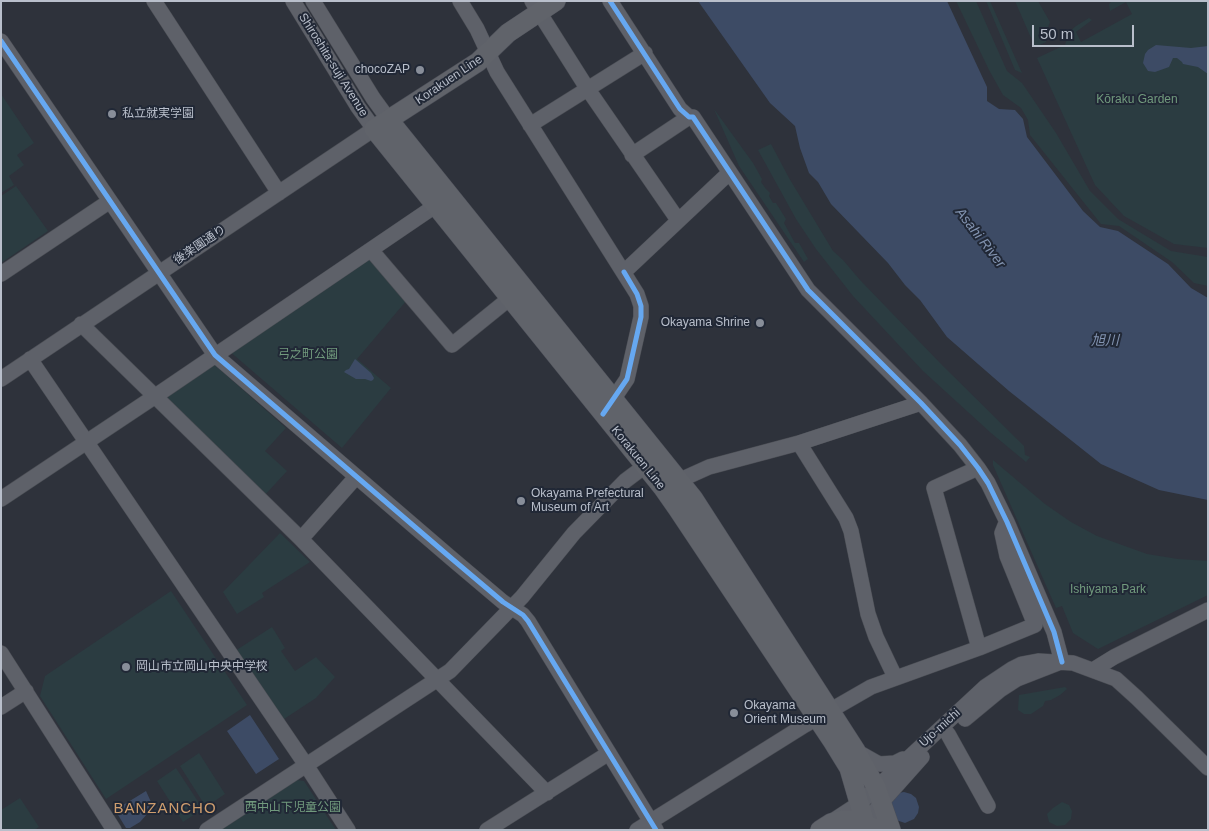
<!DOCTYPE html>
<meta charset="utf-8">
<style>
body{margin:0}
#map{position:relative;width:1209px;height:831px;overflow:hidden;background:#2e323b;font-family:Helvetica,sans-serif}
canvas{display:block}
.frame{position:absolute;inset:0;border:2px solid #b9bfcb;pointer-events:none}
.scale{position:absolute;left:1032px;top:25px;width:102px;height:22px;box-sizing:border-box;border:2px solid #b9bfcb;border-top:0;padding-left:6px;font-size:15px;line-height:18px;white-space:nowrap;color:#b9bfcb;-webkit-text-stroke:4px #212836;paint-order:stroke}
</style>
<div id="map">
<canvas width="1209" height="831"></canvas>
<div class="frame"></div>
<div class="scale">50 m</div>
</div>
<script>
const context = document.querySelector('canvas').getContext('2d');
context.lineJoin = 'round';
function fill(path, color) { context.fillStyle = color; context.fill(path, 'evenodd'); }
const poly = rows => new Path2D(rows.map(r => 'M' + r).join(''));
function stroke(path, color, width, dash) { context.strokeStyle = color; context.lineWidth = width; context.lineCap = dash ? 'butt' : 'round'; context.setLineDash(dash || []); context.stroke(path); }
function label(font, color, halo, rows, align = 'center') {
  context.font = font + ' Helvetica,"Noto Sans JP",sans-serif'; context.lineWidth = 4; context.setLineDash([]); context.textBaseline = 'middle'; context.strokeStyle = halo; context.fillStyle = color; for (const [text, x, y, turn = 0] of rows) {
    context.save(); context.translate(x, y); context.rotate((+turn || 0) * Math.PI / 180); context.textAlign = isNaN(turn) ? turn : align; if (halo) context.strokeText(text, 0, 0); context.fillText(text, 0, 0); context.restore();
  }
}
fill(poly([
 [956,1,976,1,1007,71,1022,83,1056,133,1090,191,1118,219,1171,251,1208,257,1208,286,1194,283,1172,262,1119,226,1101,224,1030,135,1028,120,1021,108,1003,95,989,70],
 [986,1,990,1,1022,73,1015,70],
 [1015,1,1038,1,1050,22,1046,33,1046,42,1035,47],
 [1112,1,1208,1,1208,248,1174,244,1124,216,1095,185,1037,58,1065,45,1069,32,1076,26,1089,18,1092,20,1076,32,1081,42,1132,14,1126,2,1110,11,1109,4],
 [1,94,34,143,17,155,24,165,9,176,14,185,1,193],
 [714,109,753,163,762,179,761,182,766,189,770,193,769,196,773,203,776,203,786,219,784,223,795,243,799,243,808,259,804,262,739,166],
 [771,144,789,178,833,251,843,260,860,280,941,364,1024,446,1025,455,1030,457,1026,462,991,433,923,371,853,296,816,249,796,219,758,150],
 [16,186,48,231,1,263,1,196],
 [367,257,407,300,357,359,391,388,342,448,228,350],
 [211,364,215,365,286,428,265,451,287,471,264,496,165,396],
 [993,460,1045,504,1071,522,1097,536,1147,554,1178,559,1208,561,1208,595,1098,649,1073,633,1062,606,1056,608,993,465],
 [280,533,310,562,262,593,264,597,237,614,223,592],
 [171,591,247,705,106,799,40,696,45,676],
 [272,627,285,648,281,651,295,671,316,657,335,677,316,698,281,721,235,651],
 [1065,687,1067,689,1060,695,1051,700,1045,701,1043,706,1031,714,1024,714,1018,710,1019,695],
 [199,753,225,794,206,807,180,766],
 [176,768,203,809,183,822,157,781],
 [296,780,304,781,336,830,221,830],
 [20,798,39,827,34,830,1,830,1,810],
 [1062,802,1069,805,1072,811,1071,819,1065,825,1057,826,1049,822,1047,814,1053,808]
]), '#2b3c41');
fill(poly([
 [698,1,947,1,987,87,987,101,999,109,1015,110,1023,119,1027,137,1083,211,1100,227,1118,231,1168,264,1191,288,1208,298,1208,500,1159,490,1101,464,1009,391,947,337,920,300,905,285,888,263,831,204,818,182,809,173,800,148,795,126,770,103],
 [1156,45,1191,48,1208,46,1208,74,1198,67,1183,64,1182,62,1177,58,1173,58,1169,67,1155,72,1148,71,1143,63,1145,54,1148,50],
 [355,359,371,373,374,378,373,380,371,381,365,379,356,379,344,372,346,370,349,369],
 [250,715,279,759,256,774,227,731],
 [146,791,151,802,148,813,140,822,130,828,126,828,115,810],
 [904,792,911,794,916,798,919,807,918,813,914,819,905,823,896,820,889,803,898,793]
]), '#3d4b65');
const minor = poly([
 [154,1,279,193],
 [313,1,373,98,389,120],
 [460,1,477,29,497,72,637,294,641,306,641,317,627,379,608,407],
 [532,1,587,88,678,220],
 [610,1,680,109,689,117,693,117,808,290,921,403,960,445,978,468,988,483,1007,522,1054,632,1062,662],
 [1,41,215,355,451,558,503,602,523,615,528,621,656,830],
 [530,125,645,53],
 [632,155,689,117],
 [371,250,452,345,510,298],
 [624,272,729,173],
 [1,274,110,201],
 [81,324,301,539,547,793],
 [30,359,306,765,348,830],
 [1,379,374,129,358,107,293,1],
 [799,443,846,518,851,531,868,614,876,637,895,677],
 [978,468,934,488,979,648],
 [669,485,709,467,799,443,921,403],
 [1,499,154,397,435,206],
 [301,539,356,477],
 [1,653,114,830],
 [1093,670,1114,657,1208,610],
 [1,707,26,691],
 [965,719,1000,690,1017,679,1058,663],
 [948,734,988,806],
 [856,751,879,764,895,763,903,759],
 [831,822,860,803,985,687,1012,669,1022,664,1038,661,1073,663,1116,679,1137,698,1208,768],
 [207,830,450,671,522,597,574,533,625,481,653,460],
 [487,830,609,753],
 [637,830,805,725,871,687,979,648,1035,625,1007,556,1002,533,1006,523],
 [861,830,881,803,922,757]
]);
const major = poly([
 [556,1,508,33,478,62,374,129,663,488,677,508,833,742,849,768,867,830],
 [389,120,693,498,856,751,876,787,891,830],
 [820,830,831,823,843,820,854,820,874,828]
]);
stroke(minor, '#4a4d54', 16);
stroke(major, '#4c4f58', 20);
stroke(minor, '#5e6169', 15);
stroke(major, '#60636a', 19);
stroke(poly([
 [610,1,680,109,689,117,693,117,808,290,921,403,960,445,978,468,988,483,1007,522,1054,632,1062,662],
 [1,41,215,355,451,558,503,602,523,615,528,621,656,830],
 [603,414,627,379,641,317,641,306,637,294,624,272]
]), '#66a8f1', 5);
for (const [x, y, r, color] of [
 [420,70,5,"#888e99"],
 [112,114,5,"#888e99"],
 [760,323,5,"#888e99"],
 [521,501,5,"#888e99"],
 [126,667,5,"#888e99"],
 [734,713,5,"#888e99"]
]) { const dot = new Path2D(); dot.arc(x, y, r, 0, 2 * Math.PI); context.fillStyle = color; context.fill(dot); stroke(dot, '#212836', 2); }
label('12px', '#b9bfcb', '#212836', [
 ["Shiroshita-suji Avenue",333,65,58],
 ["Korakuen Line",449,80,-34],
 ["後楽園通り",200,245,-34],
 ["Korakuen Line",638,458,51],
 ["Ujo-michi",940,728,-42]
]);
label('12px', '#b9bfcb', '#212836', [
 ["chocoZAP",410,70,"right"],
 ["私立就実学園",122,114],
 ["Okayama Shrine",750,323,"right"],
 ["Okayama Prefectural",531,494],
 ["Museum of Art",531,508],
 ["岡山市立岡山中央中学校",136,667],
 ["Okayama",744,706],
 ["Orient Museum",744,720]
], 'left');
label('12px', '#719a7d', '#212836', [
 ["Kōraku Garden",1137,100],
 ["弓之町公園",308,355],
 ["Ishiyama Park",1108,590],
 ["西中山下児童公園",293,808]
]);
label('italic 14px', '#8293b0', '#212836', [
 ["Asahi River",980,238,52],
 ["旭川",1105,341]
]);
context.letterSpacing = '1px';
label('15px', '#d09e6e', '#212836', [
 ["BANZANCHO",165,809]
]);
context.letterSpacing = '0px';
</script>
